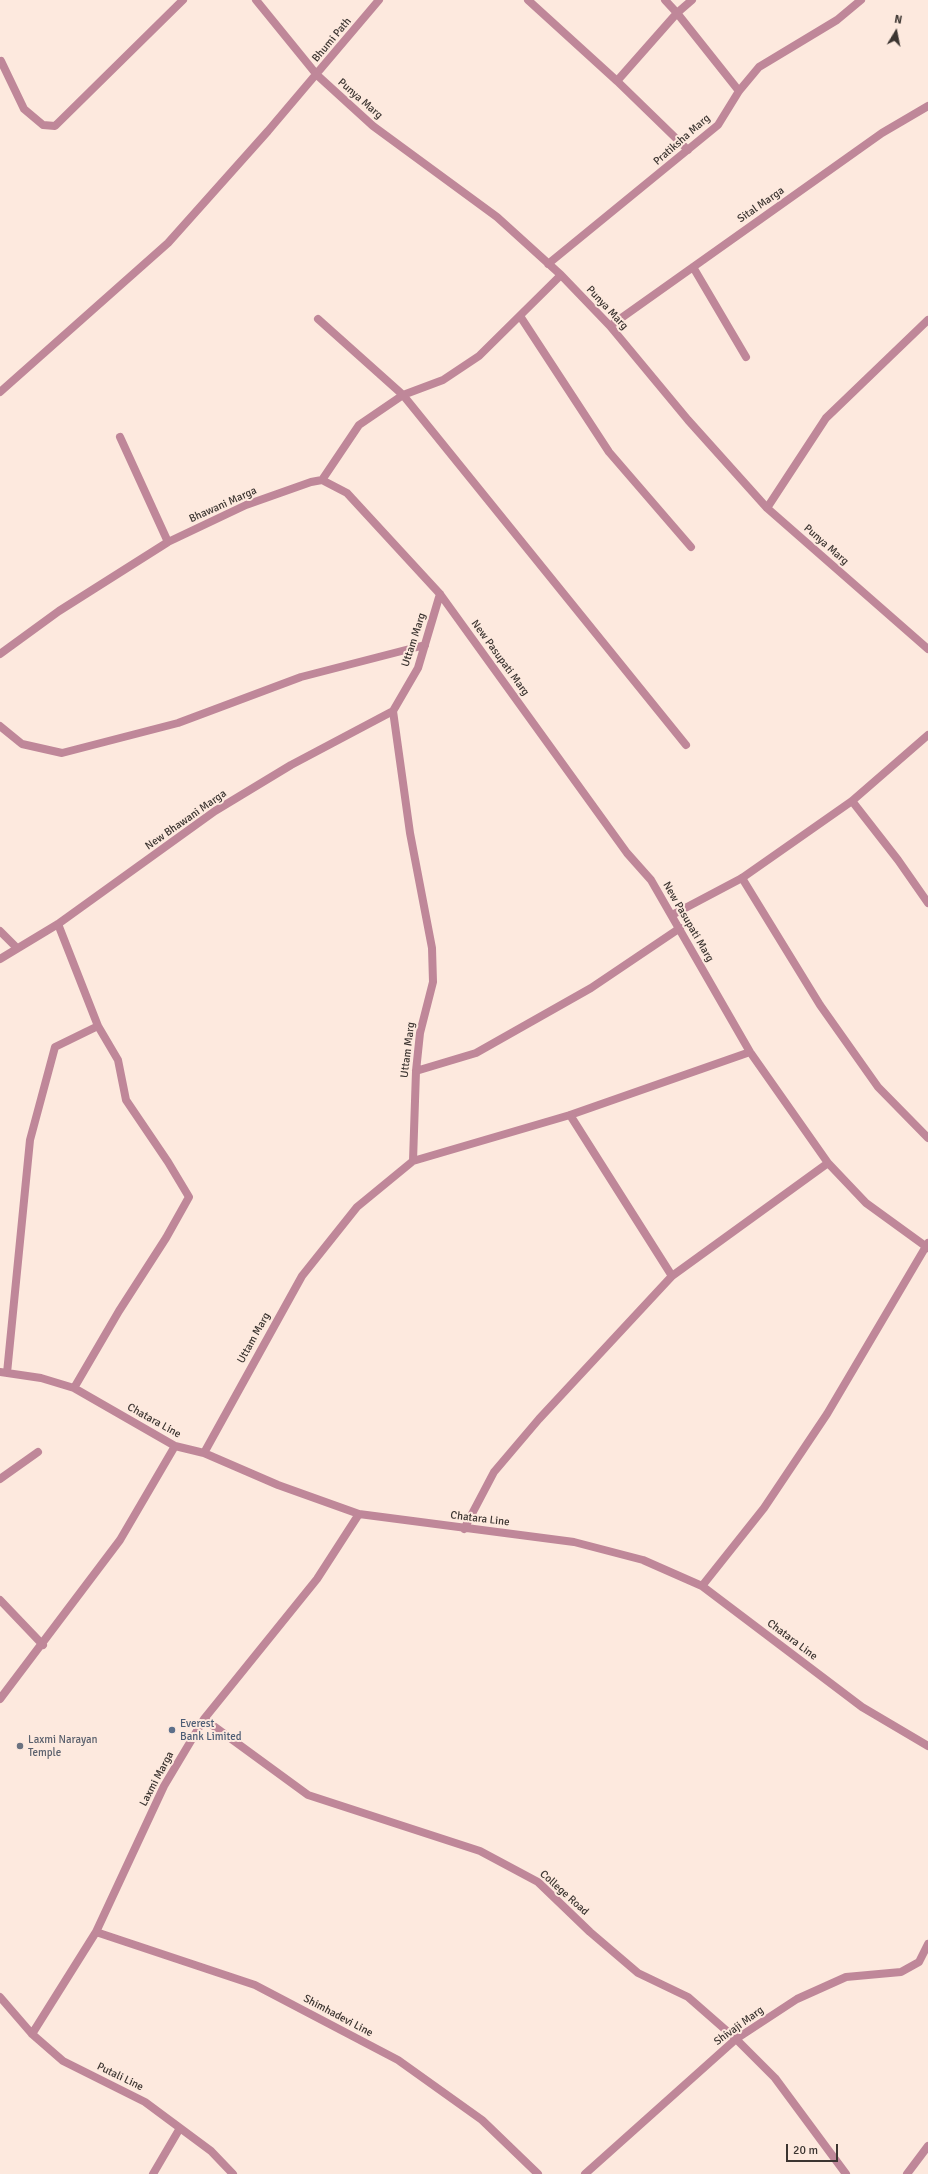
<!DOCTYPE html>
<style>
body{margin:0}
#map{position:relative;width:928px;height:2174px;overflow:hidden;background:#fde9de;font-family:Signika,sans-serif}
canvas{display:block}
.north{position:absolute;left:876px;top:12px;width:40px;height:40px;-webkit-text-stroke:3px #fde9de;paint-order:stroke;rotate:10deg;font-size:11px;font-weight:700;line-height:16px;text-align:center;color:#3c3531}
.north::after{content:'';display:block;margin:auto;width:14px;height:18px;background:#3c3531;clip-path:polygon(50% 0,100% 100%,50% 72%,0 100%)}
.scale{position:absolute;left:786px;top:2144px;width:52px;height:18px;box-sizing:border-box;border:2px solid #3c3531;border-top:0;padding-left:5px;font-size:12px;line-height:14px;white-space:nowrap;color:#3c3531;-webkit-text-stroke:3px #fde9de;paint-order:stroke}
</style>
<div id="map">
<canvas width="928" height="2174"></canvas>
<div class="north">N</div>
<div class="scale">20 m</div>
</div>
<script>
const context = document.querySelector('canvas').getContext('2d');
context.lineJoin = 'round';
const poly = rows => new Path2D(rows.map(r => 'M' + r).join(''));
function stroke(path, color, width, dash) { context.strokeStyle = color; context.lineWidth = width; context.lineCap = dash ? 'butt' : 'round'; context.setLineDash(dash || []); context.stroke(path); }
function label(font, color, halo, rows, align = 'center') {
  context.font = font + ' Signika,sans-serif'; context.lineWidth = 4; context.setLineDash([]); context.textBaseline = 'middle'; context.strokeStyle = halo; context.fillStyle = color; for (const [text, x, y, turn = 0] of rows) {
    context.save(); context.translate(x, y); context.rotate((+turn || 0) * Math.PI / 180); context.textAlign = isNaN(turn) ? turn : align; if (halo) context.strokeText(text, 0, 0); context.fillText(text, 0, 0); context.restore();
  }
}
stroke(poly([
 [742,878,820,1005,878,1087,928,1138]
]), '#bf8799', 8);
stroke(poly([
 [256,0,317,75,373,126,497,217,561,275,610,326,688,420,767,508,928,649],
 [528,0,617,81,677,13,665,0],
 [692,0,677,13,739,91],
 [1,61,24,109,43,125,55,126,183,0],
 [617,81,688,150],
 [548,264,718,125,739,91,759,67,837,20,861,0],
 [693,267,746,357],
 [520,316,609,452,691,547],
 [318,319,403,395,686,745],
 [610,326,882,133,928,106],
 [0,392,168,243,268,131,379,0],
 [120,437,168,542],
 [322,480,359,425,403,395,443,380,479,356,561,275],
 [767,508,826,418,928,320],
 [0,654,59,611,168,542,246,505,311,482,322,480,347,493,440,594,627,853,651,880,750,1052,828,1163,866,1203,928,1248],
 [0,726,22,744,62,753,178,723,301,677,425,645],
 [852,801,898,860,928,903],
 [672,915,742,878,852,801,928,735],
 [58,924,98,1026,118,1060,126,1100,168,1162,189,1197,166,1238,119,1311,74,1388],
 [0,931,17,948],
 [0,959,58,924,215,811,291,765,393,711],
 [416,1071,476,1053,591,988,680,928],
 [570,1115,672,1276],
 [413,1161,570,1115,750,1052],
 [0,1372,41,1378,74,1388,175,1446,204,1453,278,1485,359,1514,574,1542,643,1560,702,1586,862,1707,928,1746],
 [7,1373,30,1140,55,1047,98,1026],
 [204,1453,302,1276,357,1207,413,1161,416,1071,420,1033,433,982,432,948,410,833,393,711,418,668,440,594],
 [0,1479,38,1452],
 [464,1529,494,1472,539,1419,672,1276,828,1163],
 [702,1586,764,1508,827,1414,928,1243],
 [0,1600,43,1645],
 [0,1699,120,1540,175,1446],
 [204,1719,308,1795,480,1851,538,1882,590,1932,638,1973,688,1997,736,2039,775,2078,846,2174],
 [96,1932,255,1985,398,2060,482,2120,538,2174],
 [0,1997,32,2034,63,2061,145,2102,211,2151,233,2174],
 [32,2034,96,1932,164,1786,204,1719,317,1579,359,1514],
 [153,2174,180,2128],
 [585,2174,736,2039,797,1999,846,1977,901,1972,919,1962,928,1944],
 [907,2174,928,2146]
]), '#bf8799', 8);
for (const [x, y, r, color] of [
 [172,1730,4,"#5c6f8a"],
 [20,1746,4,"#6b7280"]
]) { const dot = new Path2D(); dot.arc(x, y, r, 0, 2 * Math.PI); context.fillStyle = color; context.fill(dot); stroke(dot, '#fde9de', 1.5); }
label('11px', '#3c3531', '#fde9de', [
 ["Bhumi Path",332,40,-50],
 ["Punya Marg",360,99,41],
 ["Pratiksha Marg",682,140,-41],
 ["Sital Marga",761,205,-35],
 ["Punya Marg",607,308,47],
 ["Bhawani Marga",223,505,-24],
 ["Punya Marg",826,545,41],
 ["Uttam Marg",414,640,-72],
 ["New Pasupati Marg",500,658,54],
 ["New Bhawani Marga",186,820,-35],
 ["New Pasupati Marg",688,922,60],
 ["Uttam Marg",408,1050,-83],
 ["Uttam Marg",254,1338,-61],
 ["Chatara Line",154,1421,29],
 ["Chatara Line",480,1519,7],
 ["Chatara Line",792,1640,37],
 ["Laxmi Marga",157,1779,-62],
 ["College Road",564,1893,42],
 ["Shimhadevi Line",338,2016,28],
 ["Shivaji Marg",739,2026,-36],
 ["Putali Line",120,2077,26]
]);
label('11px', '#4e5e75', '#fde9de', [
 ["Everest",180,1724],
 ["Bank Limited",180,1737]
], 'left');
label('11px', '#5b616d', '#fde9de', [
 ["Laxmi Narayan",28,1740],
 ["Temple",28,1753]
], 'left');
</script>
